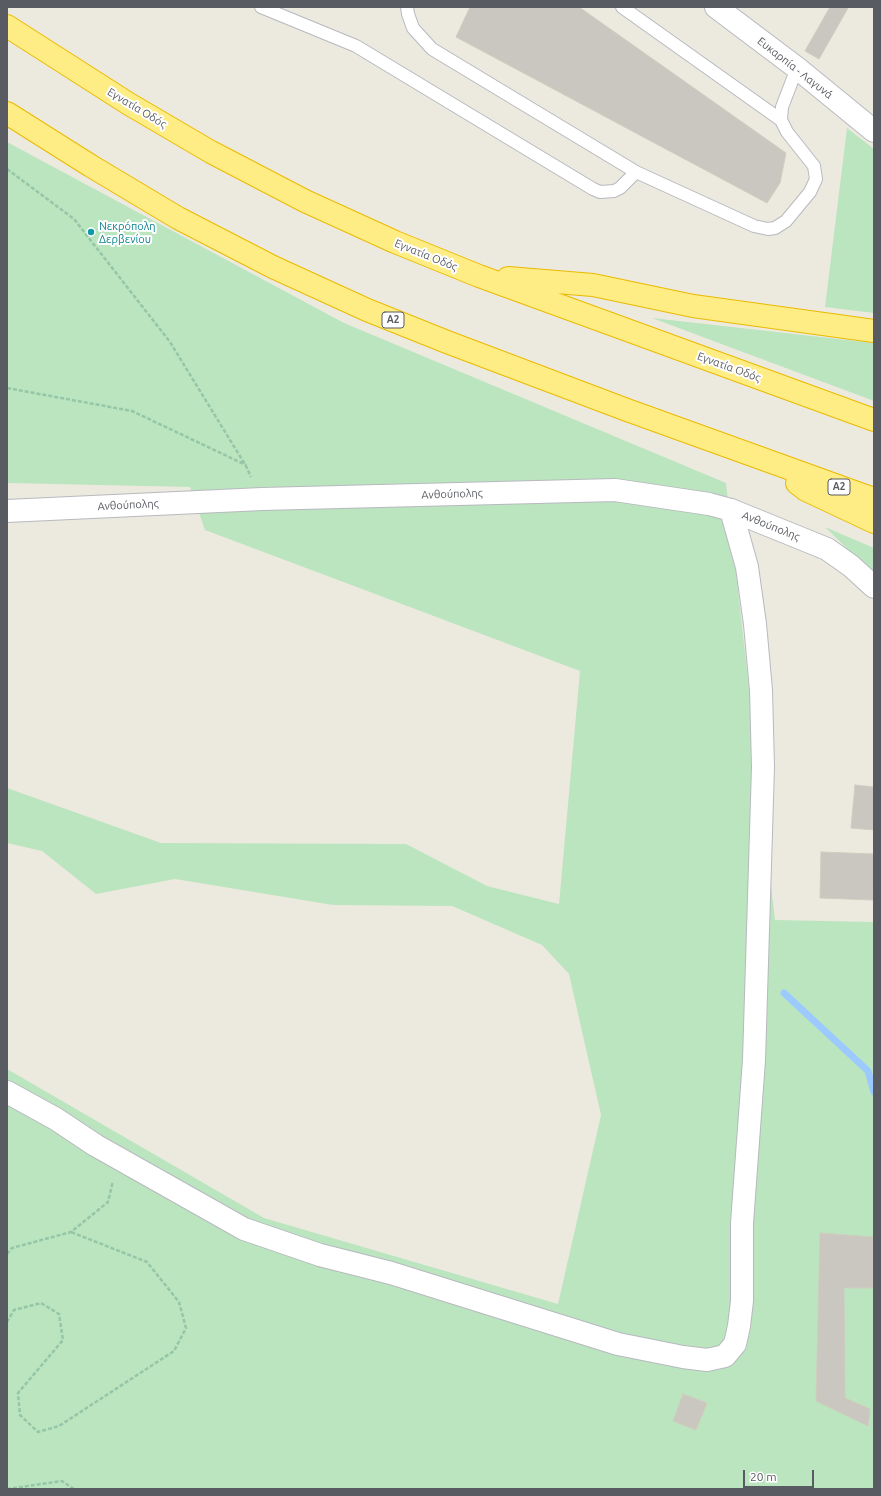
<!DOCTYPE html>
<meta charset="utf-8">
<style>
body{margin:0}
#map{position:relative;width:881px;height:1496px;overflow:hidden;background:#eceadf;font-family:Ubuntu,sans-serif}
canvas{display:block}
.frame{position:absolute;inset:0;border:8px solid #585b61;pointer-events:none}
.scale{position:absolute;left:743px;top:1470px;width:71px;height:18px;box-sizing:border-box;border:2px solid #585b61;border-top:0;padding-left:5px;font-size:12px;line-height:14px;white-space:nowrap;color:#585b61;-webkit-text-stroke:3px #fff;paint-order:stroke}
</style>
<div id="map">
<canvas width="881" height="1496"></canvas>
<div class="frame"></div>
<div class="scale">20 m</div>
</div>
<script>
const context = document.querySelector('canvas').getContext('2d');
context.lineJoin = 'round';
function fill(path, color) { context.fillStyle = color; context.fill(path, 'evenodd'); }
const poly = rows => new Path2D(rows.map(r => 'M' + r).join(''));
function stroke(path, color, width, dash) { context.strokeStyle = color; context.lineWidth = width; context.lineCap = dash ? 'butt' : 'round'; context.setLineDash(dash || []); context.stroke(path); }
function label(font, color, halo, rows, align = 'center') {
  context.font = font + ' Ubuntu,sans-serif'; context.lineWidth = 4; context.setLineDash([]); context.textBaseline = 'middle'; context.strokeStyle = halo; context.fillStyle = color; for (const [text, x, y, turn = 0] of rows) {
    context.save(); context.translate(x, y); context.rotate((+turn || 0) * Math.PI / 180); context.textAlign = isNaN(turn) ? turn : align; if (halo) context.strokeText(text, 0, 0); context.fillText(text, 0, 0); context.restore();
  }
}
fill(poly([
 [847,128,874,149,874,313,825,307],
 [7,142,344,323,726,483,775,920,874,922,874,1489,7,1489,7,1069,264,1218,558,1304,601,1115,569,974,542,945,452,906,333,905,175,879,96,894,42,851,7,843,7,788,161,843,406,844,487,886,559,904,580,671,205,530,190,487,7,483],
 [652,318,874,343,874,401],
 [825,527,874,548,874,575]
]), '#bbe5bf');
stroke(poly([
 [784,993,868,1071,874,1092]
]), '#9ccaff', 7);
const building = poly([
 [470,7,579,7,786,153,780,183,767,203,456,37,470,7],
 [830,7,848,8,819,59,805,51,830,7],
 [855,785,874,787,874,830,851,828,855,785],
 [821,852,874,854,873,900,820,898,821,852],
 [820,1233,873,1237,873,1288,844,1288,845,1398,870,1409,868,1426,816,1401,820,1233],
 [683,1394,707,1403,696,1430,673,1421,683,1394]
]);
fill(building, '#c9c7bf');
stroke(building, '#d0cdbe', 1);
const service = poly([
 [261,7,356,46,593,189,600,192,614,191,620,188,636,172,754,226,768,229,775,228,786,221,810,192,816,179,814,166,787,132,781,120,782,107,797,68],
 [407,7,408,14,413,28,432,49,636,172],
 [622,7,781,120]
]);
const minor = poly([
 [7,1092,56,1119,95,1145,244,1229,320,1255,391,1273,618,1344,683,1357,707,1360,725,1356,735,1344,739,1326,742,1301,742,1223,754,1060,763,767,761,690,755,624,747,567,731,510]
]);
const tertiary = poly([
 [716,7,797,68,874,131],
 [7,511,262,499,615,490,709,504,731,510,827,549,851,566,874,587]
]);
const motorway = poly([
 [7,26,129,104,211,152,305,201,395,242,479,276,874,420],
 [7,113,91,166,178,218,273,267,367,310,447,342,627,410,874,499],
 [508,278,593,285,693,306,874,331],
 [797,483,806,490,874,522]
]);
stroke(service, '#b7b9bf', 14);
stroke(minor, '#b7b9bf', 24);
stroke(tertiary, '#b7b9bf', 24);
stroke(motorway, '#ebba00', 24);
stroke(poly([
 [7,169,74,219,170,342,246,466,251,477],
 [7,388,132,411,246,465],
 [7,1254,12,1248,71,1232,108,1202,113,1181],
 [7,1322,14,1310,41,1303,59,1314,63,1340,18,1393,20,1415,38,1432,59,1426,174,1351,186,1328,179,1302,147,1262,71,1232],
 [7,1489,62,1481,74,1489]
]), '#94c6a7', 2.5, [4, 2]);
stroke(service, '#fff', 12);
stroke(minor, '#fff', 22);
stroke(tertiary, '#fff', 22);
stroke(motorway, '#feec84', 22);
for (const [x, y, r, color] of [
 [91,232,4,"#0f9aa8"]
]) { const dot = new Path2D(); dot.arc(x, y, r, 0, 2 * Math.PI); context.fillStyle = color; context.fill(dot); stroke(dot, '#fff', 1.5); }
for (const [x, y, w] of [
 [393,320,22],
 [839,487,22]
]) { const box = new Path2D(); box.roundRect(x - w / 2, y - 8, w, 16, 3); context.fillStyle = '#fff'; context.fill(box); stroke(box, '#585b61', 1); }
label('bold 10px', '#585b61', null, [
 ["Α2",393,320],
 ["Α2",839,487]
]);
label('11px', '#585b61', '#fff', [
 ["Ευκαρπία - Λαγυνά",795,68,38],
 ["Εγνατία Οδός",137,108,31],
 ["Εγνατία Οδός",426,255,22],
 ["Εγνατία Οδός",729,367,20],
 ["Ανθούπολης",452,494,-2],
 ["Ανθούπολης",128,505,-3],
 ["Ανθούπολης",771,526,22]
]);
label('11px', '#0d838f', '#fff', [
 ["Νεκρόπολη",99,226],
 ["Δερβενίου",99,239]
], 'left');
</script>
